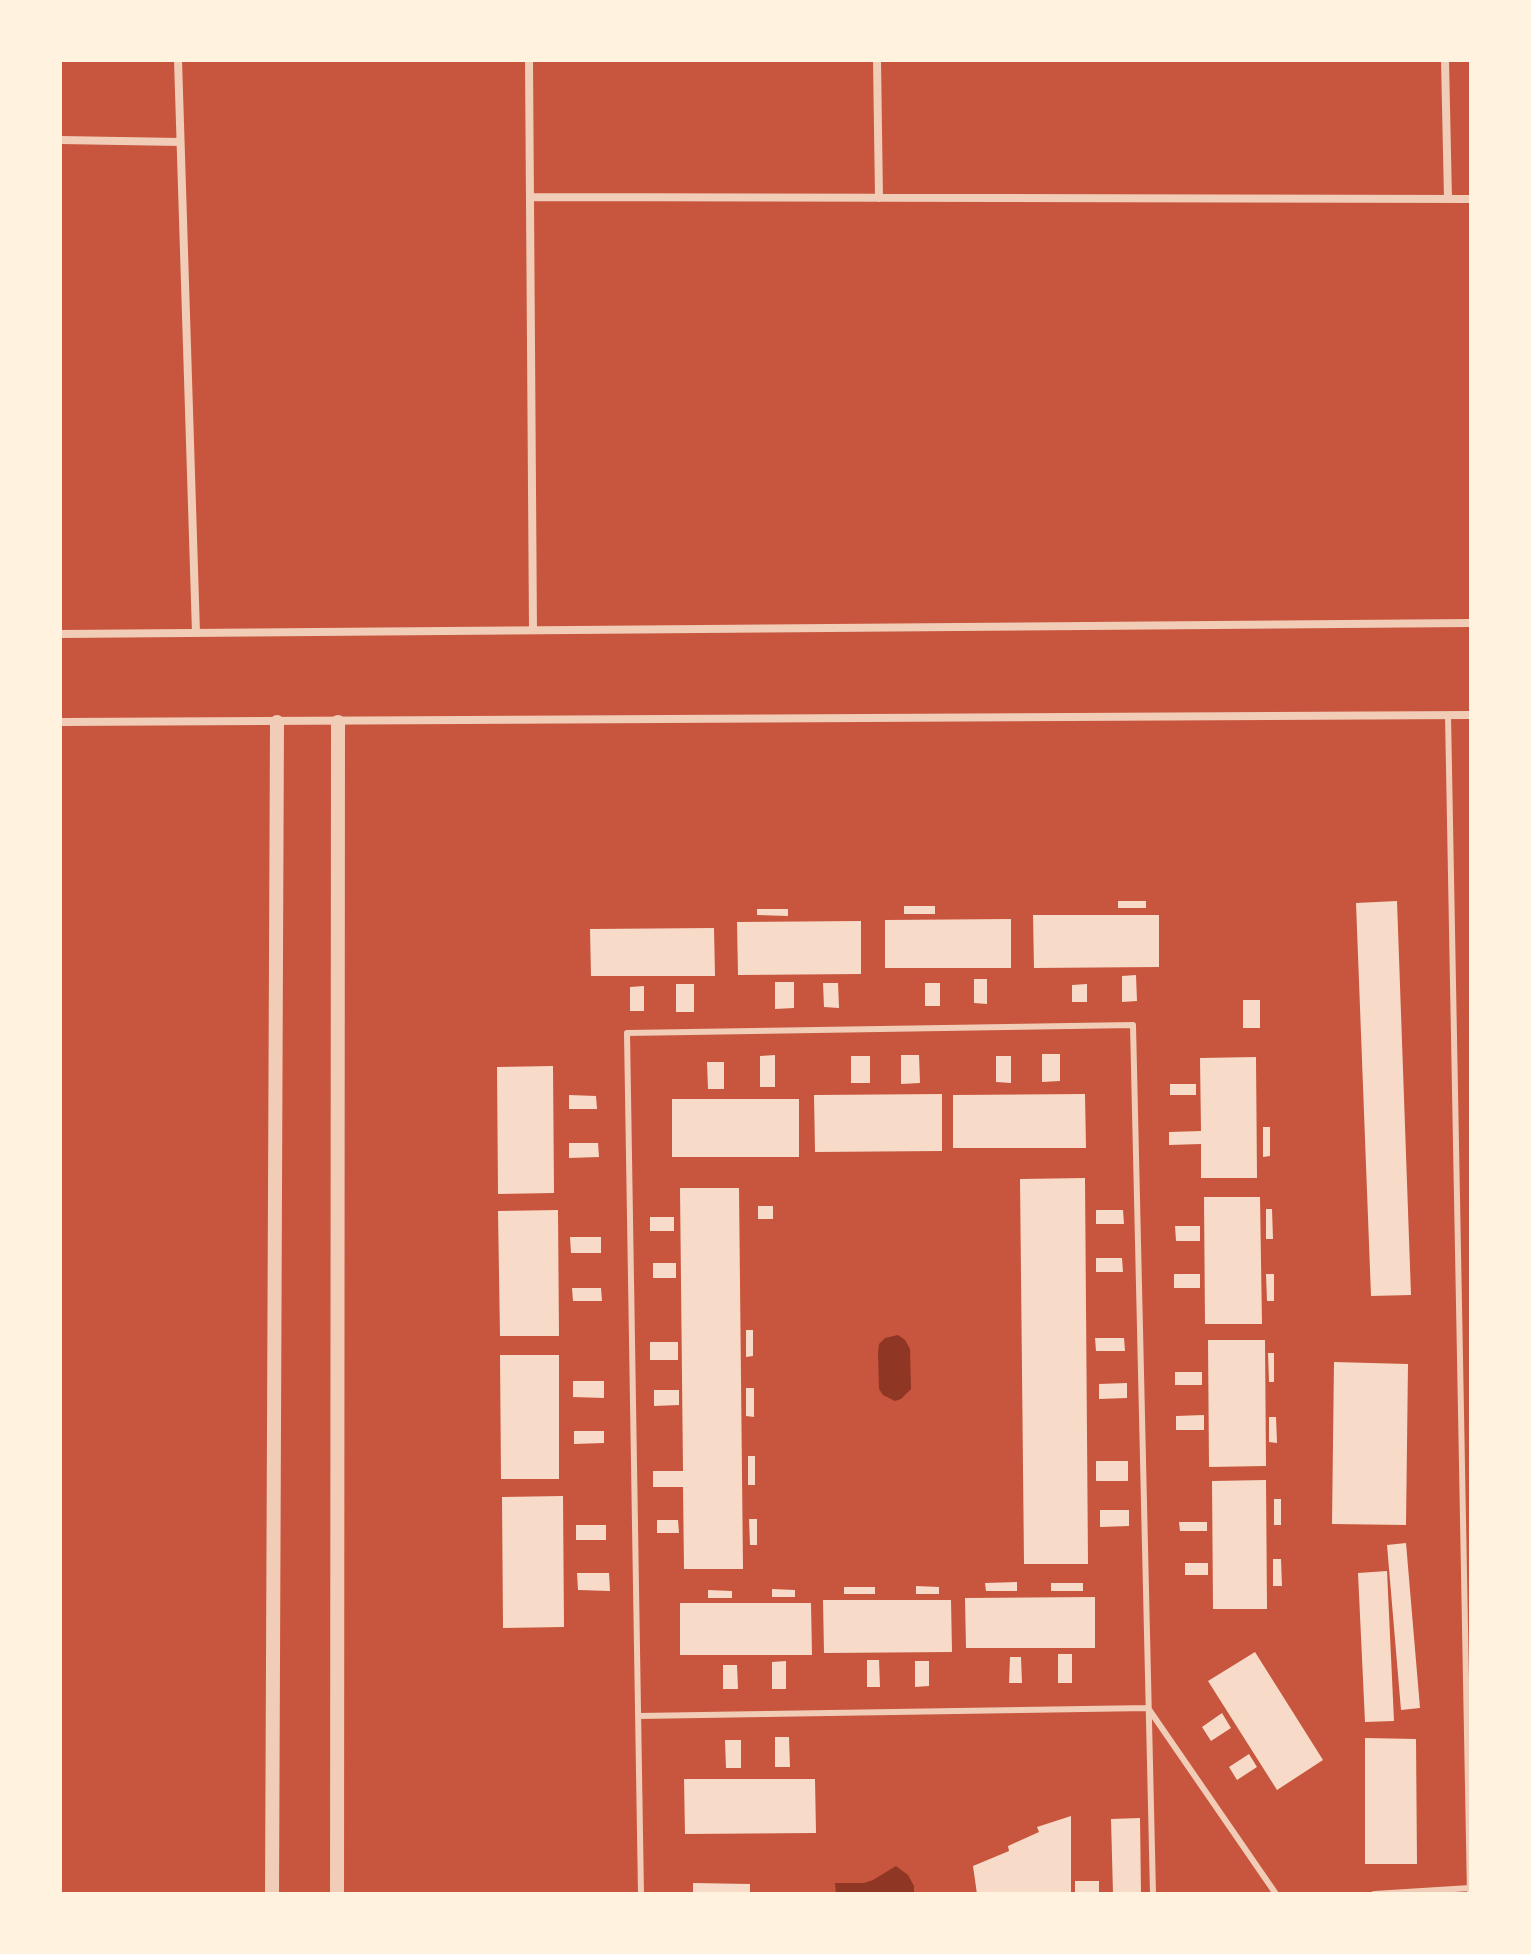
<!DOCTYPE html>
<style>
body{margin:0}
#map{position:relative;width:1531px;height:1954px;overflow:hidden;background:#c8553d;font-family:"Archivo Narrow",sans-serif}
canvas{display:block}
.frame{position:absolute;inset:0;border:62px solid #fff3e0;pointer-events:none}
</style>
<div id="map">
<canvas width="1531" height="1954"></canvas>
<div class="frame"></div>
</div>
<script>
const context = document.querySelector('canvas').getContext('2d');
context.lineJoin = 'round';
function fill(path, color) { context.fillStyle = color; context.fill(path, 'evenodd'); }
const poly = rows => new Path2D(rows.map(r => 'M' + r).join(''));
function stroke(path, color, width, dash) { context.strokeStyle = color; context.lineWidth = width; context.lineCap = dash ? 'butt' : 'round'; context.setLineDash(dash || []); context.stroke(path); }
fill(poly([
 [898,1335,905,1340,910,1349,911,1389,901,1399,895,1401,883,1395,879,1389,878,1353,879,1344,885,1338],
 [896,1866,908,1875,914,1886,914,1894,836,1894,835,1883,864,1883,873,1880]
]), '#8f3625');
fill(poly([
 [1118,901,1146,901,1146,908,1118,908],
 [1397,901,1411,1295,1371,1296,1356,903],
 [904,906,935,906,935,914,904,914],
 [757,909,788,909,788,916,757,915],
 [1033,915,1159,915,1159,967,1034,968],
 [1011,919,1011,968,885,968,885,920],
 [861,921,861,974,738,975,737,922],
 [714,928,715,976,591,976,590,929],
 [1136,975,1137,1001,1122,1002,1122,976],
 [974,979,987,979,987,1004,974,1003],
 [775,982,794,982,794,1008,775,1009],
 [823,983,838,983,839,1008,824,1007],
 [925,983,940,983,940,1006,925,1006],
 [676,984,694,984,694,1012,676,1012],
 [1087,984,1087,1002,1072,1002,1072,985],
 [644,986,644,1011,630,1011,630,987],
 [1243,1000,1260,1000,1260,1028,1243,1028],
 [1042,1054,1060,1054,1060,1081,1042,1082],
 [775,1055,775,1087,760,1087,760,1056],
 [901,1055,919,1055,920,1083,901,1084],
 [851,1056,870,1056,870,1083,851,1083],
 [996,1056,1011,1056,1011,1083,996,1082],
 [1256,1057,1257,1178,1201,1178,1201,1144,1169,1145,1169,1132,1201,1131,1200,1058],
 [707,1062,724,1062,724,1089,708,1089],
 [553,1066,554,1193,498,1194,497,1067],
 [1170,1084,1196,1084,1196,1095,1170,1095],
 [942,1094,942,1151,815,1152,814,1095],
 [1085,1094,1086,1148,953,1148,953,1095],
 [569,1095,596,1096,597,1109,569,1109],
 [672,1099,799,1099,799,1157,672,1157],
 [1263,1127,1270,1127,1270,1156,1263,1157],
 [569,1143,598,1143,599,1157,569,1158],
 [1085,1178,1088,1564,1024,1564,1020,1179],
 [680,1188,739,1188,743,1569,684,1569,683,1487,653,1487,653,1471,683,1471],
 [1204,1197,1260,1197,1262,1324,1205,1324],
 [758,1206,773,1206,773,1219,758,1219],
 [1266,1209,1272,1209,1273,1239,1266,1239],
 [558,1210,559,1336,500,1336,498,1211],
 [1096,1210,1123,1210,1124,1224,1096,1224],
 [650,1217,674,1217,674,1231,650,1231],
 [1175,1226,1200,1226,1200,1241,1176,1241],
 [570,1237,601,1237,601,1253,571,1253],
 [1096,1258,1122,1258,1123,1272,1096,1272],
 [653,1263,676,1263,676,1278,653,1278],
 [1174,1274,1200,1274,1200,1288,1174,1288],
 [1266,1274,1274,1274,1274,1301,1267,1301],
 [572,1288,601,1288,602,1301,573,1301],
 [746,1330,753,1330,753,1356,746,1357],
 [1095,1338,1124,1338,1125,1351,1096,1351],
 [1208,1340,1265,1340,1266,1466,1209,1467],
 [650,1342,678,1342,678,1360,650,1360],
 [1268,1353,1274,1353,1274,1382,1269,1382],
 [500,1355,559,1355,559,1479,501,1479],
 [1334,1362,1408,1364,1406,1525,1332,1524],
 [1175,1372,1202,1372,1202,1385,1175,1385],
 [573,1381,604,1381,604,1398,573,1397],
 [1127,1383,1127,1398,1099,1399,1099,1384],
 [746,1388,754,1388,754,1417,746,1416],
 [654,1390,679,1390,679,1405,654,1406],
 [1204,1415,1204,1430,1176,1430,1176,1416],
 [1269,1417,1276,1417,1277,1443,1269,1442],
 [574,1431,604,1431,604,1443,574,1444],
 [748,1456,755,1456,755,1485,748,1485],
 [1096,1461,1128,1461,1128,1481,1096,1481],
 [1266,1480,1267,1609,1213,1609,1212,1481],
 [563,1496,564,1627,503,1628,502,1497],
 [1274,1499,1281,1499,1281,1525,1274,1525],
 [1100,1510,1129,1510,1129,1526,1100,1527],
 [749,1519,757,1519,757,1545,750,1545],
 [657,1520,678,1520,679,1533,657,1533],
 [1179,1522,1207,1522,1207,1531,1180,1531],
 [576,1525,606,1525,606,1540,576,1540],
 [1406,1543,1420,1708,1401,1710,1387,1545],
 [1273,1559,1281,1559,1282,1586,1273,1586],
 [1185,1563,1208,1563,1208,1575,1185,1575],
 [1387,1571,1394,1721,1365,1722,1358,1573],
 [577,1573,609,1573,610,1591,578,1590],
 [1017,1582,1017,1591,986,1591,985,1583],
 [1051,1583,1083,1583,1083,1591,1051,1591],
 [916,1586,939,1587,939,1594,916,1594],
 [844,1587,875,1587,875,1594,844,1594],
 [772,1589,795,1590,795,1597,772,1597],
 [708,1590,732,1591,732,1598,708,1598],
 [1095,1597,1095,1648,966,1648,965,1598],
 [823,1600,951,1600,952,1652,824,1653],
 [680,1603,811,1603,812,1655,680,1655],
 [1255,1652,1323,1760,1277,1790,1208,1681],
 [1058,1654,1072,1654,1072,1683,1058,1683],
 [1010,1657,1021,1657,1022,1683,1009,1683],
 [867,1660,879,1660,880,1687,867,1687],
 [786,1661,786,1689,772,1689,772,1662],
 [915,1661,929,1661,929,1686,915,1687],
 [723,1665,737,1665,738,1689,723,1689],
 [1222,1713,1231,1728,1211,1741,1202,1727],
 [775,1737,789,1737,790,1767,775,1767],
 [1365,1738,1416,1739,1417,1864,1365,1864],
 [725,1740,741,1740,741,1768,726,1768],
 [1249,1754,1257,1767,1237,1780,1229,1767],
 [684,1779,815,1779,816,1833,685,1834],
 [1071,1816,1071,1894,977,1894,973,1866,1009,1851,1008,1846,1039,1832,1037,1827],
 [1140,1818,1141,1894,1113,1894,1111,1819],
 [1075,1881,1099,1881,1099,1894,1075,1894],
 [693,1883,750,1884,750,1894,693,1894]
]), '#f7dbc8');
stroke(poly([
 [1448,715,1470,1894],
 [638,1716,1148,1708,1276,1894],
 [641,1894,627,1033,1133,1025,1153,1894],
 [1374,1894,1470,1888]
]), '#f1ccb7', 6);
stroke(poly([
 [178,60,196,633],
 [529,60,533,630],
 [877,60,879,198],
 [1445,60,1448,199],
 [60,140,180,142],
 [530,197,1471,199],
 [60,634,1471,623],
 [60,722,1471,715]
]), '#f1ccb7', 8);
stroke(poly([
 [272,1894,277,722],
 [337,1894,338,722]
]), '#f1ccb7', 14);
</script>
